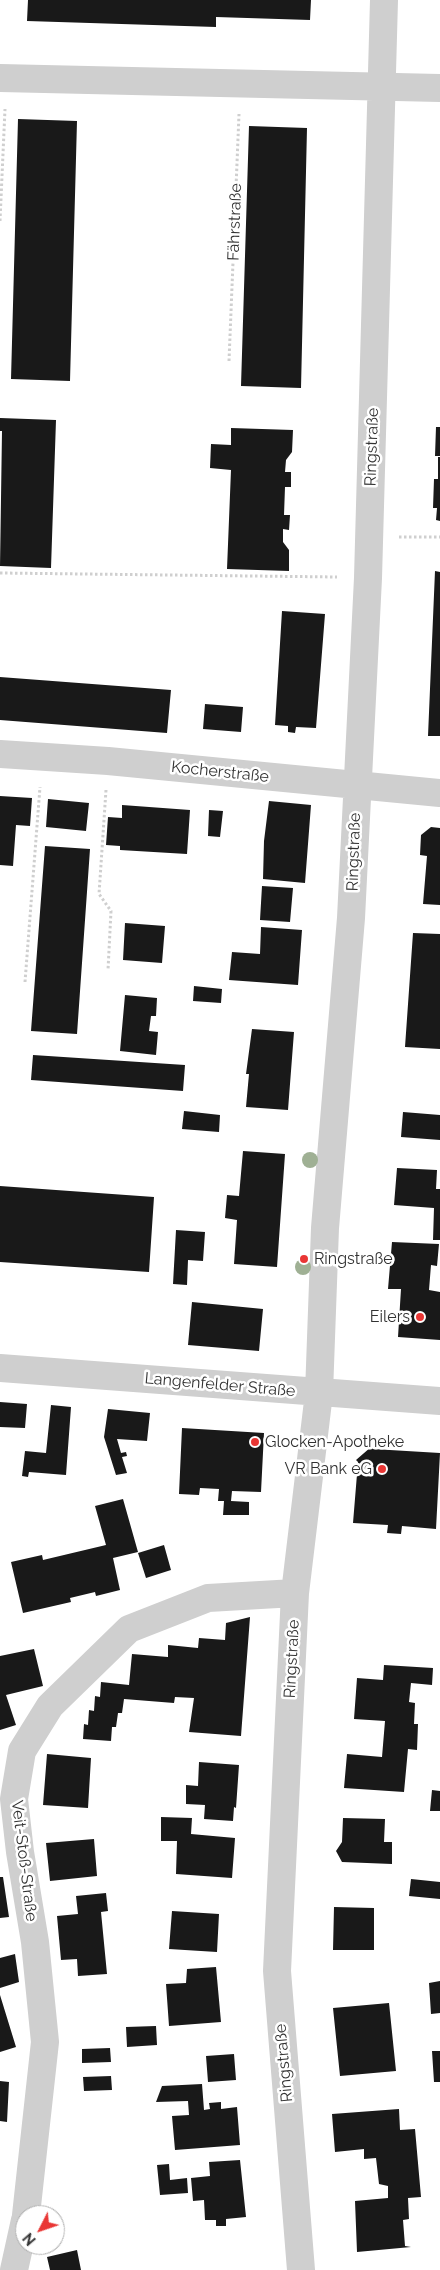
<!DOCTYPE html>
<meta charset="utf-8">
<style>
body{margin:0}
#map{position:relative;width:440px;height:2270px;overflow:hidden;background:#fff;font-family:Raleway,sans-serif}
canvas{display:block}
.north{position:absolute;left:15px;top:2205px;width:50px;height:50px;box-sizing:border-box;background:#fff;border:1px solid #adadad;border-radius:50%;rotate:229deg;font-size:14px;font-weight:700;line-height:20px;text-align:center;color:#323232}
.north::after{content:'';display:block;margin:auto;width:18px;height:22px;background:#e93634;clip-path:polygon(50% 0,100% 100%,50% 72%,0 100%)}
</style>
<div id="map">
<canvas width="440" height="2270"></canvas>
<div class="north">N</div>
</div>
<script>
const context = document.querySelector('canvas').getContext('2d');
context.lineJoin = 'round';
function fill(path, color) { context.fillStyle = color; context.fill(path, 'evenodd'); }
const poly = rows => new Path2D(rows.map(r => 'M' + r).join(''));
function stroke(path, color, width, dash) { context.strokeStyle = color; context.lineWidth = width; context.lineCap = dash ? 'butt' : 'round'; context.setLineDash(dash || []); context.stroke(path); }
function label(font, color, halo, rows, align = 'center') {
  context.font = font + ' Raleway,sans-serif'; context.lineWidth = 5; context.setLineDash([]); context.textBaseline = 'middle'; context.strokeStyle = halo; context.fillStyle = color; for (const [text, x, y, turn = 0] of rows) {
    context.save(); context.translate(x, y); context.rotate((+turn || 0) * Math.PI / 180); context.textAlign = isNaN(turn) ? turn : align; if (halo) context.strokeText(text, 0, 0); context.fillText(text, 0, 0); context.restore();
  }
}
fill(poly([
 [28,0,311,0,310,20,216,17,216,27,27,21],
 [18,119,77,121,70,381,11,379],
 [249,126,307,128,301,388,241,386],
 [0,418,56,420,51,568,0,566,2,431,0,431],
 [436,427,440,427,440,456,435,456],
 [231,428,293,430,292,452,286,460,285,472,291,472,291,487,285,487,284,515,290,515,289,530,283,529,283,542,289,550,289,571,227,569,231,470,210,468,211,444,231,445],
 [438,457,440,457,440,521,436,520,437,508,433,508,434,479,438,479],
 [435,571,440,572,440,736,428,736],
 [282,611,325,614,316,728,296,727,295,733,288,732,288,726,275,725],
 [0,677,171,690,167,733,0,720],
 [205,704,243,707,241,732,203,729],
 [0,796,32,798,30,826,16,825,13,866,0,865],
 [48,799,89,803,86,831,46,827],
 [269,801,311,805,305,883,263,879,264,841],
 [122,805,190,810,187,854,120,850,120,846,106,845,108,817,122,818],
 [209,810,223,811,220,837,208,836],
 [431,827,440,828,440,905,423,904,427,856,420,855,421,835],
 [45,846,90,849,77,1034,31,1031],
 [262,886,293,888,290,922,260,920],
 [125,923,165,926,162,963,123,960],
 [261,927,302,930,298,985,229,980,232,952,260,954],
 [413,933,440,934,440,1049,405,1047],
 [194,986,222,989,221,1003,193,1001],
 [125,995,157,998,156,1016,151,1016,149,1031,158,1032,156,1055,120,1051],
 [252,1029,294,1032,288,1110,246,1107,249,1074,246,1074],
 [33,1055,185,1065,183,1091,31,1080],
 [184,1111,220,1115,219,1132,182,1129],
 [403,1112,440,1115,440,1140,401,1137],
 [243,1151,285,1154,277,1267,234,1264,237,1220,225,1218,227,1195,239,1196],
 [397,1168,437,1170,436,1189,440,1189,440,1240,433,1240,434,1208,394,1205],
 [0,1186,154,1197,149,1272,0,1262],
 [176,1230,205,1232,203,1261,188,1260,187,1285,173,1284],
 [392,1242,439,1244,437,1266,431,1265,429,1290,440,1292,440,1340,398,1337,401,1289,388,1289],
 [192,1302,263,1309,259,1351,188,1345],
 [0,1402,27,1404,25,1428,0,1427],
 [51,1405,71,1407,66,1475,29,1472,28,1477,22,1476,25,1451,46,1453],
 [108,1409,150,1413,147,1441,117,1439,121,1453,126,1452,127,1456,122,1457,127,1473,116,1475,104,1437],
 [182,1428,264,1433,261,1492,232,1491,231,1501,249,1502,249,1515,223,1515,224,1501,218,1501,219,1489,200,1488,199,1495,179,1494],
 [371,1447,373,1449,440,1453,436,1529,402,1526,401,1534,387,1533,388,1525,353,1523,358,1462,356,1460],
 [123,1499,138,1552,113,1558,120,1590,96,1596,95,1592,70,1598,71,1602,23,1613,11,1562,42,1555,43,1560,106,1545,95,1506],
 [164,1545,171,1570,146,1578,138,1553],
 [250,1617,241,1736,189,1732,194,1698,175,1697,174,1703,124,1699,122,1713,118,1713,116,1727,112,1727,111,1741,83,1739,84,1724,88,1725,89,1710,94,1711,95,1696,100,1697,101,1682,129,1685,132,1654,168,1657,168,1645,198,1648,199,1638,225,1640,226,1623],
 [34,1649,43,1686,6,1695,16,1725,0,1730,0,1656],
 [384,1665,433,1668,432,1685,411,1683,409,1702,415,1703,414,1724,418,1724,417,1750,408,1749,404,1792,344,1788,347,1754,382,1757,385,1721,354,1719,357,1678,383,1680],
 [47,1754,91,1758,88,1808,43,1805],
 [199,1762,239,1765,236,1808,234,1807,233,1821,204,1819,205,1805,186,1804,186,1785,198,1786],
 [432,1790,440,1791,440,1811,430,1811],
 [161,1817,192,1818,191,1834,235,1838,232,1878,176,1874,177,1841,161,1841],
 [343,1818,385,1819,384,1842,392,1842,392,1864,342,1862,336,1851,342,1842],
 [94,1839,97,1876,50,1881,46,1843],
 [0,1877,3,1877,9,1917,0,1918],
 [411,1879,440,1882,440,1899,409,1896],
 [106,1893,108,1911,101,1912,107,1974,78,1976,77,1959,61,1960,57,1916,78,1914,76,1896],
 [334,1907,374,1908,374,1950,333,1950],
 [172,1911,219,1914,217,1952,169,1949],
 [15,1954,19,1982,0,1988,0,1958],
 [216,1967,221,2022,169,2026,166,1984,186,1983,187,1969],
 [440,1981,440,2013,431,2014,429,1983],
 [0,1995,16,2047,0,2052],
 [389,2003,396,2071,340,2076,333,2008],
 [156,2026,157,2045,127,2047,126,2027],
 [110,2048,111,2062,82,2063,82,2049],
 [432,2051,440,2051,440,2082,434,2082],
 [234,2054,236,2080,208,2082,206,2056],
 [111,2076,112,2090,84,2091,83,2077],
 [0,2081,9,2082,7,2122,0,2121],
 [202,2084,204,2110,210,2109,209,2103,221,2102,221,2109,237,2107,240,2145,175,2150,172,2116,189,2115,188,2101,156,2102,162,2086],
 [399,2109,400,2130,415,2129,421,2197,408,2198,409,2219,403,2220,405,2246,411,2247,357,2252,355,2201,388,2198,388,2186,379,2184,376,2158,364,2159,364,2149,335,2152,332,2114],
 [240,2160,246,2217,226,2219,226,2226,216,2226,216,2220,205,2220,204,2200,193,2201,191,2178,210,2176,209,2162],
 [169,2164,170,2180,187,2178,188,2193,160,2195,157,2165],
 [77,2250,81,2270,50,2270,47,2257]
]), '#191919');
stroke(poly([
 [0,221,5,109],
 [229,361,239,114],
 [399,537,440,537],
 [0,573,337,577],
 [106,790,99,894,111,911,108,970],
 [25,982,40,787]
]), '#cfcfcf', 3, [2.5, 2.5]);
stroke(poly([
 [0,78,440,88],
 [0,754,108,761,440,793],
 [0,1368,440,1401],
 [26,2215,45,2042,35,1942,20,1852,14,1799,22,1751,50,1706,129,1629,208,1598,295,1593],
 [14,2270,25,2220],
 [301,2270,277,1971,295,1593,319,1393,325,1228,351,918,368,578,384,0]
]), '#cfcfcf', 28);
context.fillStyle = '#9fb094';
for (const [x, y] of [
 [310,1160],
 [303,1267]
]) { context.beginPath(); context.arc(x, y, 8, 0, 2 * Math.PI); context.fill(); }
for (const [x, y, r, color] of [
 [304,1259,5,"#e93634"],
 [420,1317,5,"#e93634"],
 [255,1442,5,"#e93634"],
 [382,1469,5,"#e93634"]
]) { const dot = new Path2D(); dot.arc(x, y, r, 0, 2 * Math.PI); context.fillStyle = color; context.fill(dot); stroke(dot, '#fff', 2); }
label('16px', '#323232', '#fff', [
 ["Fährstraße",235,222,-88],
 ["Ringstraße",372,447,-88],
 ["Kocherstraße",220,772,6],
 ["Ringstraße",354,852,-88],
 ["Langenfelder Straße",220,1385,5],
 ["Ringstraße",292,1659,-87],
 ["Veit-Stoß-Straße",24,1861,83],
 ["Ringstraße",284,2063,-95]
]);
label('16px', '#323232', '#fff', [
 ["Ringstraße",314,1259],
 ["Eilers",410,1317,"right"],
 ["Glocken-Apotheke",265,1442],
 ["VR Bank eG",372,1469,"right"]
], 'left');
</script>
